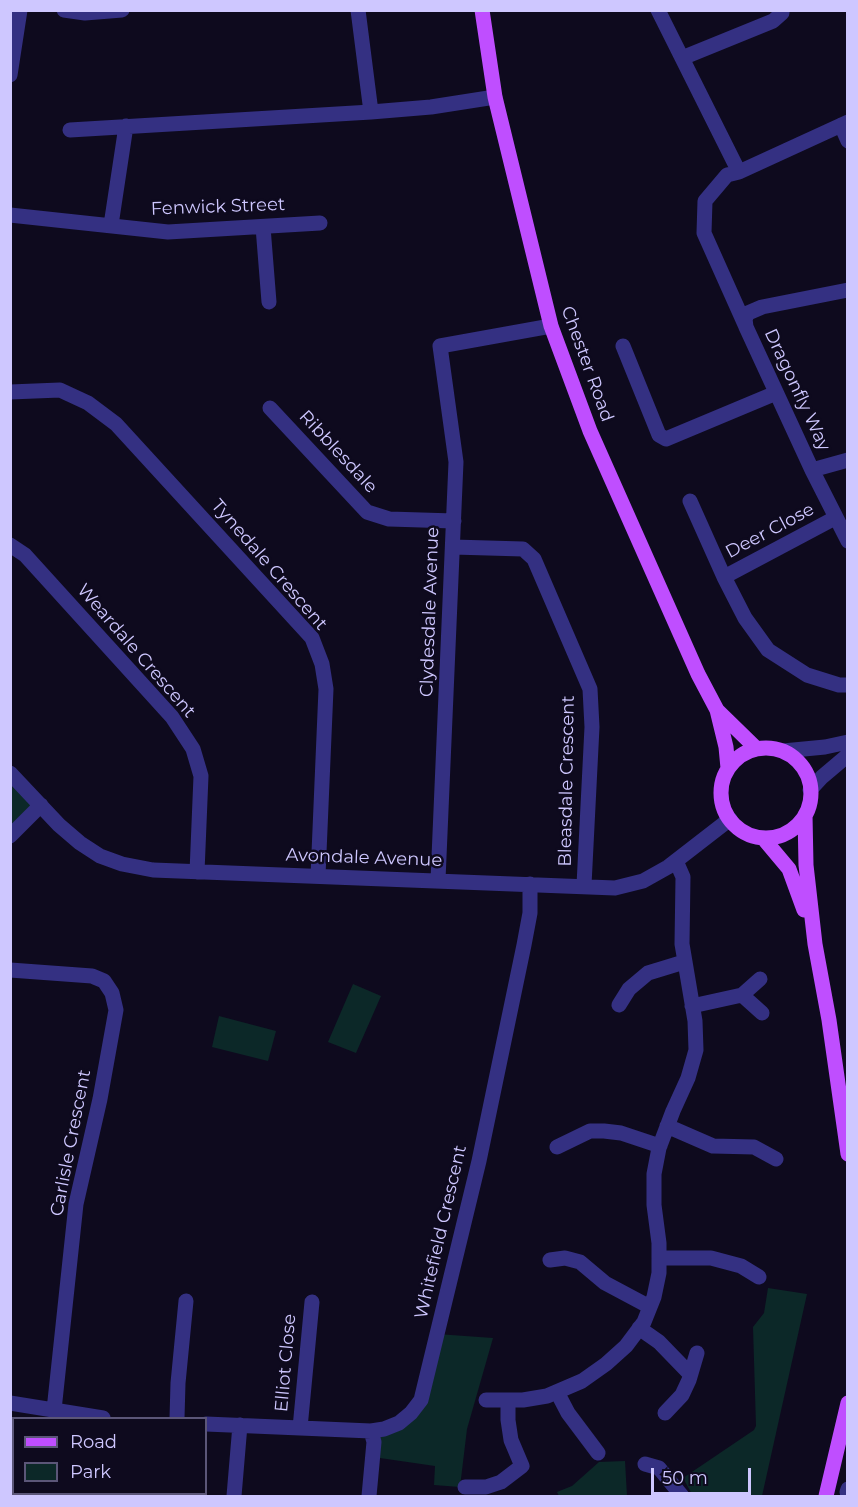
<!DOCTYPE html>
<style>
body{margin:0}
#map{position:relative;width:858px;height:1507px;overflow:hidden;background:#0e0a1e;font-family:Montserrat,sans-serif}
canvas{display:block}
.frame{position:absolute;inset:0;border:12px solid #cec7ff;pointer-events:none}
.legend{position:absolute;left:12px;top:1417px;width:195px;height:78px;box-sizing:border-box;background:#0e0a1e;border:2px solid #5b5678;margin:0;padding:8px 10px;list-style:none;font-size:18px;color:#cec7ff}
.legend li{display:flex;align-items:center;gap:12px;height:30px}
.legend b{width:30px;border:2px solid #5b5678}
.scale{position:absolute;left:651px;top:1468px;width:100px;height:27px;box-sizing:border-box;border:3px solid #cec7ff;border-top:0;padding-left:8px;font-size:18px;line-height:21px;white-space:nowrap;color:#cec7ff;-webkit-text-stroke:4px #0e0a1e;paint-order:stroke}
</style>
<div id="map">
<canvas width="858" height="1507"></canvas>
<div class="frame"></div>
<ul class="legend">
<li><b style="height:8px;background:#bf4eff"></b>Road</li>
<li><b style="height:16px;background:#0c2828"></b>Park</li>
</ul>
<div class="scale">50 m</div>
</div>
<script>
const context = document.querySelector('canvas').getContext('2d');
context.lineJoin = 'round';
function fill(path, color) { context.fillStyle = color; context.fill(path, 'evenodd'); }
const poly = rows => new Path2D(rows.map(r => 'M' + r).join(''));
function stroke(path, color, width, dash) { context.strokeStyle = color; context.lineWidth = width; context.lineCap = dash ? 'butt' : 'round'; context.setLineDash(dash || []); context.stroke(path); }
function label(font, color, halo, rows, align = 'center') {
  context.font = font + ' Montserrat,sans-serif'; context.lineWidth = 5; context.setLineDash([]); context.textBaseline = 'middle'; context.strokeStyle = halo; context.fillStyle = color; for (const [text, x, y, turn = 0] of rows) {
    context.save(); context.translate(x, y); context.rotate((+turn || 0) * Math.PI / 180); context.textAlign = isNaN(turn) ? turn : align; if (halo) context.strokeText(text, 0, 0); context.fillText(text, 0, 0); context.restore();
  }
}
fill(poly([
 [11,773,41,805,11,836],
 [353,984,381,996,356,1053,328,1042],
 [219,1016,276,1031,268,1061,212,1047],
 [768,1288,807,1294,762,1496,693,1496,683,1478,754,1430,756,1426,753,1327,764,1313],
 [437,1334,493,1338,467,1429,460,1487,434,1485,435,1466,373,1457,371,1431,411,1413],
 [625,1461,627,1496,559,1496,557,1492,572,1486,599,1462]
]), '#0c2828');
stroke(poly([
 [64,10,85,13,122,10],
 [358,10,371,112],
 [658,10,739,172,848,122],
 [682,58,773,21,782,13,782,10],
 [10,75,20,10],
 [841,125,848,141],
 [70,130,371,112,431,107,495,97],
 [739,172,727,175,705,201,704,233,746,327],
 [10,215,168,232,320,223],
 [111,225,126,126],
 [263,227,269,302],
 [848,290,762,307,748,313,745,319,746,327,812,470,848,541],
 [623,346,659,435,666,439,776,393],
 [10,392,60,390,88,403,116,424,312,638,322,664,326,689,318,876],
 [270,408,367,512,389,519,454,521],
 [812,470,848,460],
 [690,501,724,577,745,618,768,650,807,675,839,685,848,685],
 [10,545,25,555,172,717,193,749,201,776,197,872],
 [453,547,523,549,534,559,590,689,592,727,584,885],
 [724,577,835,518],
 [783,751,825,747,848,742],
 [10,773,59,825,80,843,100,856,122,864,153,870,615,888,643,881,668,867,730,819],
 [810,790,822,777,848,755],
 [10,836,41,805],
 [438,880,456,462,440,346,551,326],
 [10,970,92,976,104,981,112,993,116,1010,100,1099,76,1204,54,1410],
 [742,995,762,1013],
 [619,1005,629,989,648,973,684,962],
 [692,1006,742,995,760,979],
 [667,1126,713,1146,754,1147,776,1159],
 [557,1147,590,1131,604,1131,621,1133,660,1146],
 [659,1258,711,1258,741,1266,759,1277],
 [550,1260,565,1258,580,1262,605,1283,650,1307],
 [639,1328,659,1342,690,1374],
 [557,1392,568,1413,598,1453],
 [486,1400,523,1400,547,1396,582,1381,606,1364,626,1346,644,1322,654,1297,659,1273,659,1243,654,1205,654,1174,659,1148,673,1111,688,1078,696,1050,695,1021,682,944,683,877,676,861],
 [10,1403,103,1418],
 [665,1413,682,1395,689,1380,697,1353],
 [177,1418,178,1383,186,1301],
 [206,1424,371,1431,384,1429,399,1423,411,1413,421,1400,479,1161,524,945,530,913,530,884],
 [300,1428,312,1302],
 [645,1464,659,1468,682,1496],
 [465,1487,486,1487,501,1482,522,1466,511,1440,508,1420,508,1400],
 [847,1492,848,1489],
 [104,1496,104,1494],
 [234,1496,240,1425],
 [369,1496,374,1442,371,1431]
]), '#343082', 15);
stroke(poly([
 [482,10,495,97,551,326,590,431,698,674,717,710,726,747,728,768],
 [717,710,757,749],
 '721 793a45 45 0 1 1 90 0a45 45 0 1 1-90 0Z',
 [805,815,806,865,815,944,829,1020,848,1154],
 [763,838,789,869,804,910],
 [826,1496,848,1403]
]), '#bf4eff', 15);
label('18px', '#cec7ff', '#0e0a1e', [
 ["Fenwick Street",218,207,-2],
 ["Chester Road",587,364,70],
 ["Dragonfly Way",797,390,65],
 ["Ribblesdale",338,452,47],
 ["Deer Close",770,531,-28],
 ["Tynedale Crescent",269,565,49],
 ["Clydesdale Avenue",430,612,-88],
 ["Weardale Crescent",136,651,49],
 ["Bleasdale Crescent",567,781,-89],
 ["Avondale Avenue",364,858,2],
 ["Carlisle Crescent",71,1143,-79],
 ["Whitefield Crescent",441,1232,-77],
 ["Elliot Close",286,1363,-85]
]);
</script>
